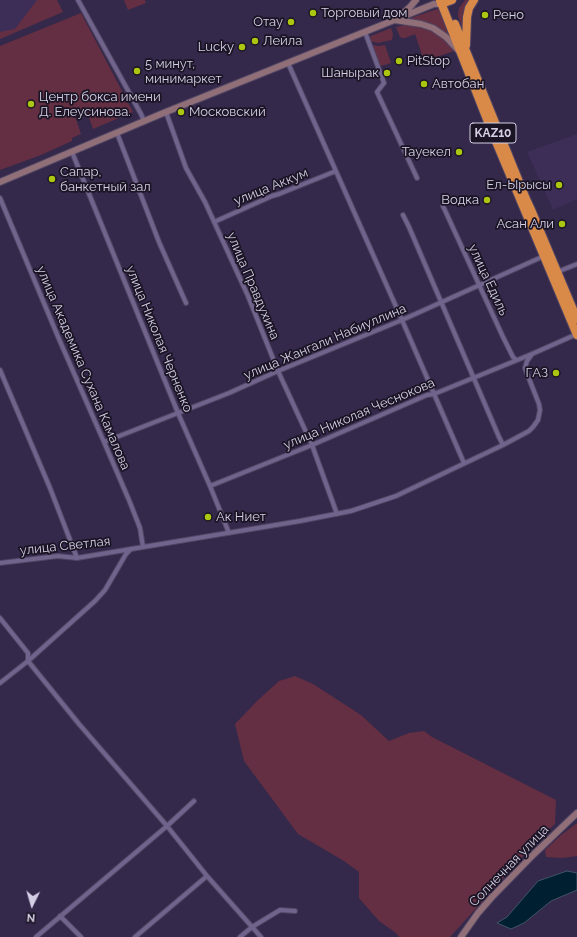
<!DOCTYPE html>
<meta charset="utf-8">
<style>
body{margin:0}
#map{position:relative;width:577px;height:937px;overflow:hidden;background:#34284b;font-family:Raleway,sans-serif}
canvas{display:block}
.north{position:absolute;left:12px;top:885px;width:40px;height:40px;-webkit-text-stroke:3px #1a1424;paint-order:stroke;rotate:185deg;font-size:11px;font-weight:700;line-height:16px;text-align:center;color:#d5cfe6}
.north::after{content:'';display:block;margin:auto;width:14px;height:18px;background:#d5cfe6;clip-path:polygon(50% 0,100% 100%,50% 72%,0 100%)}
</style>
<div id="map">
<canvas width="577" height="937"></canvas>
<div class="north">N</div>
</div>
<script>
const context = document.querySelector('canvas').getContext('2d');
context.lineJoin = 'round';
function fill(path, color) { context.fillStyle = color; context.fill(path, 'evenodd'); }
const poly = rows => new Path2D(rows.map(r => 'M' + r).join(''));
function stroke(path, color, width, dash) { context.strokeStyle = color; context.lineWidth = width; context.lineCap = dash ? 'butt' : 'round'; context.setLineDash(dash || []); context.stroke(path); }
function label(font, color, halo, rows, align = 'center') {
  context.font = font + ' Raleway,sans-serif'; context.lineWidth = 3.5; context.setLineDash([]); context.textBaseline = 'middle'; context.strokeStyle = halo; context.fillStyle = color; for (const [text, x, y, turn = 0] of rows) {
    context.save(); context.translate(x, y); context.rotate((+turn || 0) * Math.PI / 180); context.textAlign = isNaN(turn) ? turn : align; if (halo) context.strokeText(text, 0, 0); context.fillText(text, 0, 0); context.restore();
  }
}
fill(poly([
 [0,0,57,0,63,12,0,39],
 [577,134,577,199,553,210,527,152]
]), '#3d2e58');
fill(poly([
 [37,0,57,0,63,12,0,39,0,32,15,29],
 [124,0,145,0,146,3,128,10],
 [465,0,472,0,464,33,458,16,459,8],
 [440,8,455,44,448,35,405,20],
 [81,13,133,112,93,129,87,112,75,116,81,134,72,138,72,141,41,155,0,170,0,46],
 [413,24,437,32,452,46,454,51,428,60,423,58,415,34,405,38,402,38,400,37,396,27,404,25],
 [391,28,393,34,392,40,387,41,378,43,370,41,369,38,371,36],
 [372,45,379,46,385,45,391,63,385,65,380,66],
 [295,676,313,684,361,715,389,741,409,733,424,731,432,737,556,800,555,824,537,841,450,937,399,937,396,933,379,921,359,898,359,872,344,861,298,834,244,761,235,724,258,700,279,681],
 [577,823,577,856,563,858,546,857,545,850,560,836]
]), '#642f42');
const water = poly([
 [567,871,577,873,577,890,551,901,524,923,511,929,497,923,507,917,538,881,567,871]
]);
fill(water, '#001f31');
stroke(water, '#405467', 1);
const street = poly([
 [78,0,141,114,144,121],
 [365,32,384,83,377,92,417,178],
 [288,63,402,320,464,463],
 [166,112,186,168,205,202,248,296,278,371,312,445,337,514],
 [117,133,159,242,186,303],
 [72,152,178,413,210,486,229,533],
 [0,198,59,339,104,442,129,500,140,528,143,547],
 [443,206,503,337,513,357,516,360],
 [403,215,409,227,499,437,503,445],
 [214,222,272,196,279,194,336,171],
 [557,272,577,264],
 [0,370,50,488,77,558],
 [104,442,229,393,278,371,402,320,544,256],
 [210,486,312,445,427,395,434,394,532,354,577,334],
 [0,563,58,556,77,558,300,521,351,511,396,496,503,445,529,431,533,427,538,420,540,410,539,404,526,371,525,368,527,361,532,354],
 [0,618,28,653,28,661,79,724,167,826,207,876,261,937],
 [0,683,28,661,95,601,105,590,126,554,131,549],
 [60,916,81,937],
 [36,937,167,826,194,801],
 [135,937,207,876],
 [240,937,252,927,280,910,295,911]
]);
const secondary = poly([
 [400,16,410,7,416,0],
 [395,20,421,24,433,28,446,37,458,50],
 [0,182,161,114,434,4,441,4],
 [461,937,478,913,492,897,534,854,577,813]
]);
const highway = poly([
 [440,0,492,132,577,335],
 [441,4,452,0],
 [455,24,526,199,532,212,577,319],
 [466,45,467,17,469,8,474,0]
]);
stroke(street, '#504563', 6);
stroke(secondary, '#504563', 8);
stroke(highway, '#504563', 10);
stroke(street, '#71648c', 4);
stroke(secondary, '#906f78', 6);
stroke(highway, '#d98a48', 8);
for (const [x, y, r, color] of [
 [313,13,4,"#acc611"],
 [485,15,4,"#acc611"],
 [291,22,4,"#acc611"],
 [255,41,4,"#acc611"],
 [242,47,4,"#acc611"],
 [399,61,4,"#acc611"],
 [137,71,4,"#acc611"],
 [387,73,4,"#acc611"],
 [424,84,4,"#acc611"],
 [31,104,4,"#acc611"],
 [181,112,4,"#acc611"],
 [459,152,4,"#acc611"],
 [52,179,4,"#acc611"],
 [559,185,4,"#acc611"],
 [487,200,4,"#acc611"],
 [562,224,4,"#acc611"],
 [556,373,4,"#acc611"],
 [208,517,4,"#acc611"]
]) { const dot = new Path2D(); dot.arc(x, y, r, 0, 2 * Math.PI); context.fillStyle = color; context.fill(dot); stroke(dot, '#1a1424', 1.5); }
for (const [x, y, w] of [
 [493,133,46]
]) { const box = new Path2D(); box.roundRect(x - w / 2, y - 10, w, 20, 3); context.fillStyle = '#1a1424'; context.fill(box); stroke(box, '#d5cfe6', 1); }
label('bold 12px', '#d5cfe6', null, [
 ["KAZ10",493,133]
]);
label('13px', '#d5cfe6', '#1a1424', [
 ["Торговый дом",321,13],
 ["Рено",493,15],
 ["Отау",283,22,"right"],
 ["Лейла",263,41],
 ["Lucky",234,47,"right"],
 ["PitStop",407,61],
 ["5 минут,",145,64],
 ["минимаркет",145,79],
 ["Шанырак",379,73,"right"],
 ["Автобан",432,84],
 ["Центр бокса имени",39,97],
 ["Д. Елеусинова.",39,112],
 ["Московский",189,112],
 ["Тауекел",451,152,"right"],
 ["Сапар,",60,172],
 ["банкетный зал",60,187],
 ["Ел-Ырысы",551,185,"right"],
 ["Водка",479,200,"right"],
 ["Асан Али",554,224,"right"],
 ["ГАЗ",548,373,"right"],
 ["Ак Ниет",216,517]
], 'left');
label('13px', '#d5cfe6', '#1a1424', [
 ["улица Аккум",271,187,-22],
 ["улица Едиль",488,280,65],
 ["улица Правдухина",253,286,67],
 ["улица Николая Черненко",159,339,68],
 ["улица Жангали Набиуллина",325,342,-23],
 ["улица Академика Сухана Камалова",83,368,67],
 ["улица Николая Чеснокова",359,414,-23],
 ["улица Светлая",65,546,-6],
 ["Солнечная улица",509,866,-46]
]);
</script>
